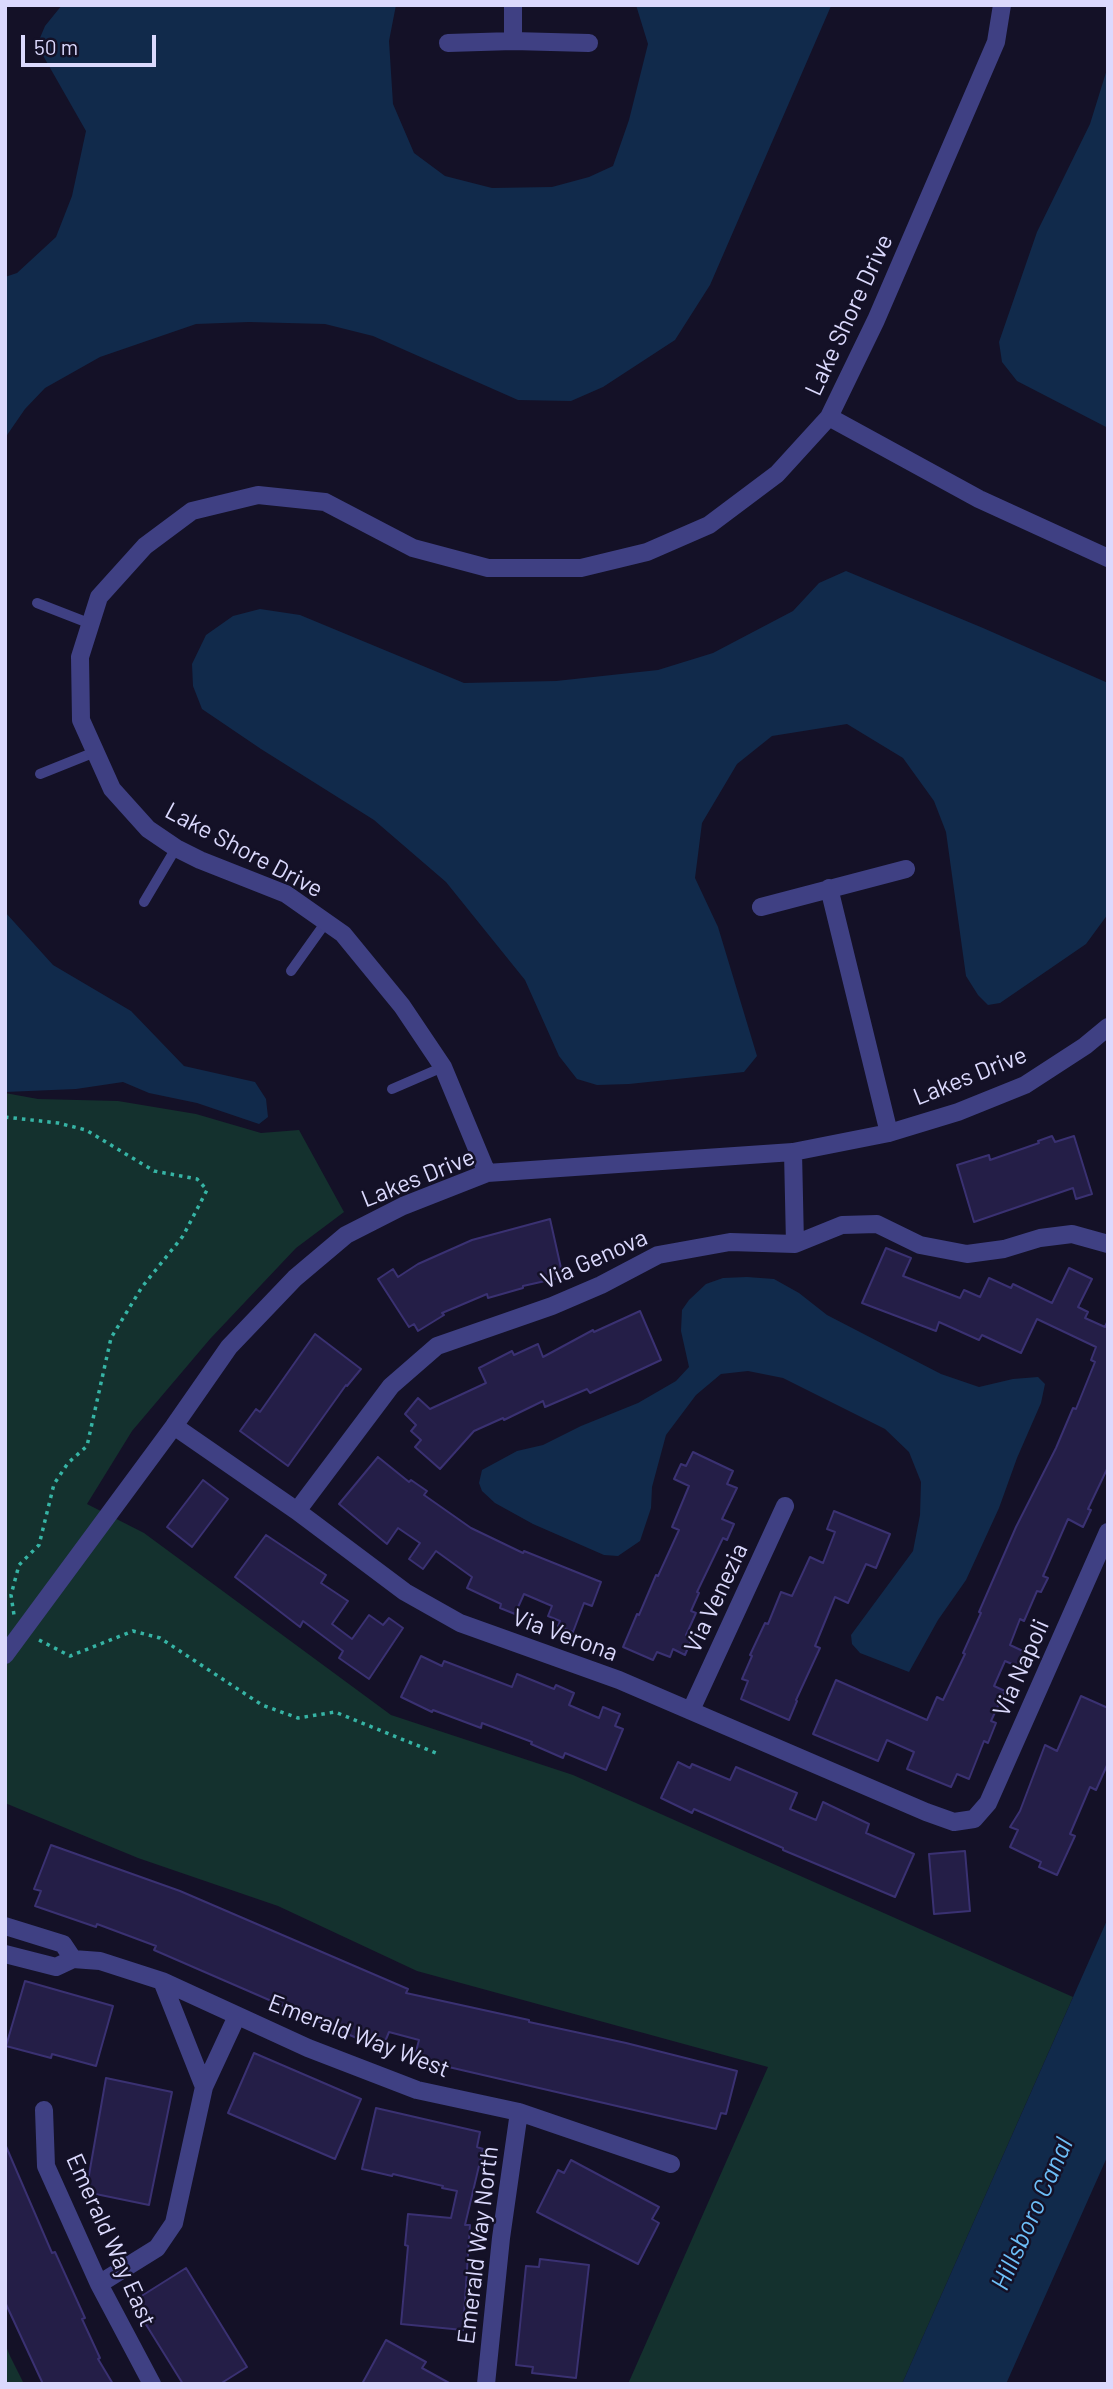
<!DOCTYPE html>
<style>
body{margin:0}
#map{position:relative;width:1113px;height:2389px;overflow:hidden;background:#141127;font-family:Barlow,sans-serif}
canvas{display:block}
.frame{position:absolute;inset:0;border:7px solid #dbd9fd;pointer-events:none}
.scale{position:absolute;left:21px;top:35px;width:135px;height:32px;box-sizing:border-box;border:4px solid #dbd9fd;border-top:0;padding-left:9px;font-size:21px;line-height:24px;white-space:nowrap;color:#dbd9fd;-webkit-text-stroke:5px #141127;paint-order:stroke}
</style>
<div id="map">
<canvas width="1113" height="2389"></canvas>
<div class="frame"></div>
<div class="scale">50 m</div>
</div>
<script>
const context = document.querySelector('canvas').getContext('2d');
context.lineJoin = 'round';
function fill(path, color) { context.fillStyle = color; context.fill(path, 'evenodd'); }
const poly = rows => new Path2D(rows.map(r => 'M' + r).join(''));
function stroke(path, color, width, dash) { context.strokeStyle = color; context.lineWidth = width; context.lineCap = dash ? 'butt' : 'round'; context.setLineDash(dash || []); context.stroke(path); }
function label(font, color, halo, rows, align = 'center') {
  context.font = font + ' Barlow,sans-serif'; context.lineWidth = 5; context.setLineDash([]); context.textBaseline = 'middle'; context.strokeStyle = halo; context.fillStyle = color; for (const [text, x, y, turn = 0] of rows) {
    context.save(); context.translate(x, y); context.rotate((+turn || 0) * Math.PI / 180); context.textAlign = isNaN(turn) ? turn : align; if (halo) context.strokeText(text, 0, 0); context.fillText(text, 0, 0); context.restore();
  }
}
fill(poly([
 [5,1093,38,1099,118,1101,196,1114,261,1133,299,1130,344,1212,296,1248,210,1339,132,1431,87,1504,144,1533,391,1715,573,1775,1073,1997,902,2384,628,2384,768,2067,417,1971,278,1906,138,1858,5,1803],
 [5,2344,10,2356,24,2384,5,2384]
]), '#14312e');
fill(poly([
 [62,5,396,5,389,41,393,104,414,153,445,176,492,188,552,187,589,177,613,166,629,120,648,44,636,5,831,6,710,285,675,340,603,387,571,401,518,400,373,336,325,324,249,322,196,324,100,357,45,388,25,409,5,438,5,277,17,273,56,237,72,196,86,131,37,45,45,26],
 [1108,66,1108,428,1017,381,1002,362,999,342,1037,232,1090,124],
 [846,571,983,628,1108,683,1108,914,1086,944,1000,1003,988,1005,978,995,966,976,946,832,934,801,903,758,847,724,772,736,737,764,702,823,695,878,718,927,757,1056,744,1072,629,1084,597,1085,577,1079,559,1056,525,980,446,882,374,820,261,749,202,709,193,686,192,664,206,635,233,616,260,609,300,615,464,683,556,681,658,670,713,653,793,611,819,583],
 [5,912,53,965,131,1011,184,1066,255,1082,266,1099,268,1117,259,1124,197,1103,149,1093,123,1082,76,1089,5,1092],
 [747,1277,774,1279,799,1293,827,1315,941,1374,979,1387,1013,1379,1038,1377,1045,1384,1041,1403,1017,1458,999,1508,966,1580,938,1620,909,1672,860,1653,852,1644,851,1635,913,1551,920,1515,921,1482,909,1452,885,1429,783,1378,748,1371,721,1374,696,1395,666,1435,652,1487,651,1508,640,1541,618,1556,604,1555,533,1524,495,1503,482,1491,479,1483,482,1470,517,1451,543,1445,581,1426,638,1403,676,1381,689,1367,681,1331,682,1310,689,1300,706,1284,723,1278],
 [1108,1918,1108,2155,1006,2384,902,2384]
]), '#112a4b');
const building = poly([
 [1052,1136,1055,1142,1074,1136,1092,1194,1076,1199,1073,1188,974,1222,957,1165,989,1155,990,1160,1039,1143,1038,1141,1052,1136],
 [550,1219,563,1277,523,1286,523,1288,488,1298,487,1294,442,1313,444,1315,418,1331,414,1324,409,1327,378,1279,393,1269,398,1277,418,1264,472,1240,550,1219],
 [886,1248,911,1258,903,1276,960,1298,964,1290,980,1297,989,1278,1011,1288,1013,1284,1052,1303,1069,1268,1092,1279,1078,1307,1088,1312,1085,1318,1105,1327,1108,1320,1108,1467,1088,1509,1091,1510,1083,1527,1068,1519,1043,1576,1048,1578,1041,1592,1037,1591,1024,1621,1020,1619,1010,1645,1025,1652,1019,1667,1005,1661,994,1686,1005,1691,991,1721,996,1723,988,1743,984,1741,969,1779,957,1774,951,1787,907,1769,914,1752,887,1740,878,1761,813,1734,836,1680,927,1720,937,1697,943,1700,965,1654,963,1653,981,1613,979,1612,1016,1527,1056,1448,1073,1408,1076,1409,1095,1362,1091,1360,1096,1347,1037,1319,1021,1353,982,1335,979,1340,939,1322,936,1331,862,1303,886,1248],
 [640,1311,661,1360,590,1393,587,1389,545,1407,543,1401,504,1420,503,1418,474,1431,440,1469,415,1447,421,1440,411,1431,416,1425,405,1414,418,1398,430,1409,486,1383,479,1368,512,1351,514,1355,538,1344,543,1357,593,1330,594,1332,640,1311],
 [315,1334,361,1369,347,1386,346,1385,288,1466,240,1431,256,1409,260,1412,315,1334],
 [693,1452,733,1471,727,1484,737,1488,722,1519,734,1524,727,1540,723,1538,697,1592,699,1593,691,1611,696,1613,686,1635,692,1638,685,1655,673,1649,670,1657,657,1652,653,1660,623,1647,637,1614,639,1615,656,1575,658,1576,679,1530,672,1527,689,1486,674,1479,681,1464,686,1466,693,1452],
 [378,1457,409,1482,411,1480,427,1491,424,1495,471,1528,523,1553,524,1551,601,1582,592,1606,584,1603,573,1632,558,1626,560,1621,548,1616,552,1606,524,1594,515,1614,500,1608,501,1604,467,1588,472,1577,436,1551,423,1569,409,1559,420,1543,398,1528,387,1544,339,1504,378,1457],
 [203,1480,228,1499,192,1547,167,1527,203,1480],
 [834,1511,890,1534,876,1568,866,1564,848,1603,835,1597,815,1646,820,1648,796,1700,797,1701,789,1720,741,1699,748,1681,742,1679,752,1656,750,1655,765,1623,768,1624,781,1592,792,1596,810,1557,823,1563,835,1532,827,1529,834,1511],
 [266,1535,326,1575,321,1583,348,1601,332,1624,352,1639,369,1615,383,1625,389,1618,403,1628,369,1679,339,1658,343,1651,303,1621,300,1627,235,1577,266,1535],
 [421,1656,442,1666,444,1661,512,1687,517,1674,554,1689,556,1685,574,1693,569,1705,599,1718,603,1707,620,1714,615,1726,623,1729,606,1770,565,1753,563,1758,531,1744,532,1742,482,1723,481,1728,433,1710,432,1712,401,1697,421,1656],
 [1081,1696,1108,1708,1108,1763,1096,1790,1090,1787,1070,1834,1075,1836,1057,1875,1039,1867,1041,1862,1010,1847,1018,1830,1010,1827,1020,1811,1045,1745,1057,1751,1081,1696],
 [678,1762,690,1768,692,1764,730,1780,736,1767,797,1793,790,1809,816,1820,823,1802,869,1824,866,1833,914,1854,895,1897,783,1850,783,1848,694,1809,692,1813,661,1798,678,1762],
 [51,1845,180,1891,408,1989,406,1993,529,2020,529,2022,626,2043,737,2071,726,2114,721,2113,716,2129,414,2059,419,2040,389,2032,382,2049,154,1950,156,1946,97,1924,96,1927,35,1906,41,1891,34,1889,51,1845],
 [965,1851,970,1911,934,1914,929,1854,965,1851],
 [25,1981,113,2006,96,2066,52,2054,51,2058,6,2046,25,1981],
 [254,2053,361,2099,335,2159,228,2113,254,2053],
 [106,2078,172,2092,149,2205,86,2192,106,2078],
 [376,2108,480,2132,477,2147,483,2149,465,2225,470,2225,463,2330,401,2324,408,2246,405,2245,408,2214,451,2218,457,2191,442,2188,443,2186,393,2174,392,2176,362,2169,376,2108],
 [5,2144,52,2253,55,2252,85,2318,82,2319,100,2358,98,2359,113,2384,43,2384,5,2302,5,2144],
 [571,2160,659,2207,652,2219,659,2223,638,2264,537,2212,558,2170,564,2173,571,2160],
 [540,2259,589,2265,576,2378,532,2373,533,2367,516,2365,526,2266,539,2267,540,2259],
 [186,2268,247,2367,220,2384,183,2384,132,2302,186,2268],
 [386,2340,426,2362,422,2368,451,2384,362,2384,386,2340]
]);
fill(building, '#241e47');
stroke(building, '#3a3172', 2);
stroke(poly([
 [5,1117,58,1123,86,1130,154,1171,197,1179,207,1190,183,1236,142,1287,111,1338,87,1446,68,1463,54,1484,39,1545,19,1565,11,1595,14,1615],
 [39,1640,70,1656,133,1631,160,1638,262,1705,298,1718,335,1712,436,1753]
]), '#36b4a5', 3.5, [3.5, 5]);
stroke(poly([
 [37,603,91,624],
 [40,774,95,752],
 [144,902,176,848],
 [291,971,326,922],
 [392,1089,443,1067]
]), '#3f4083', 10);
stroke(poly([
 [513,5,513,41],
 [448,43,513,41,589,43],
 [829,417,979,499,1108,558],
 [829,888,889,1133],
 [761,907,906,869],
 [793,1152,795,1244],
 [487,1173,443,1067,402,1006,343,934,286,894,200,860,176,848,148,829,112,789,81,720,80,657,99,597,145,546,192,511,258,495,325,502,413,548,488,568,581,568,647,552,709,525,777,474,829,417,876,320,996,42,1002,5],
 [174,1426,297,1511,405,1592,460,1623,619,1680,926,1812,954,1822,974,1819,988,1803,1108,1532],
 [297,1511,391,1386,437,1346,552,1306,601,1285,658,1255,730,1242,795,1244,842,1225,877,1224,920,1245,967,1254,1004,1249,1040,1238,1072,1234,1108,1244],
 [5,1655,174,1426,229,1347,295,1278,346,1235,403,1206,487,1173,793,1152,889,1133,958,1112,1025,1085,1085,1046,1108,1027],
 [691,1710,785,1506],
 [5,1926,63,1944,73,1959],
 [5,1954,56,1967,73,1959,100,1961,162,1981,308,2048,417,2090,519,2112,671,2164],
 [204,2087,237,2016],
 [44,2110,46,2166,99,2284,152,2384],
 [99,2284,157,2248,174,2223,204,2087,162,1981],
 [486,2384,501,2238,519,2112]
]), '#3f4083', 18);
label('24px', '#dbd9fd', '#141127', [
 ["Lake Shore Drive",849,315,-65],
 ["Lake Shore Drive",244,850,28],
 ["Lakes Drive",970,1076,-22],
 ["Lakes Drive",418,1178,-22],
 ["Via Genova",594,1259,-24],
 ["Via Venezia",716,1598,-65],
 ["Via Verona",565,1635,20],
 ["Via Napoli",1021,1668,-66],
 ["Emerald Way West",359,2036,21],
 ["Emerald Way East",111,2240,66],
 ["Emerald Way North",478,2245,-83]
]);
label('italic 26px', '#6dbff8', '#141127', [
 ["Hillsboro Canal",1032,2214,-66]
]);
</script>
